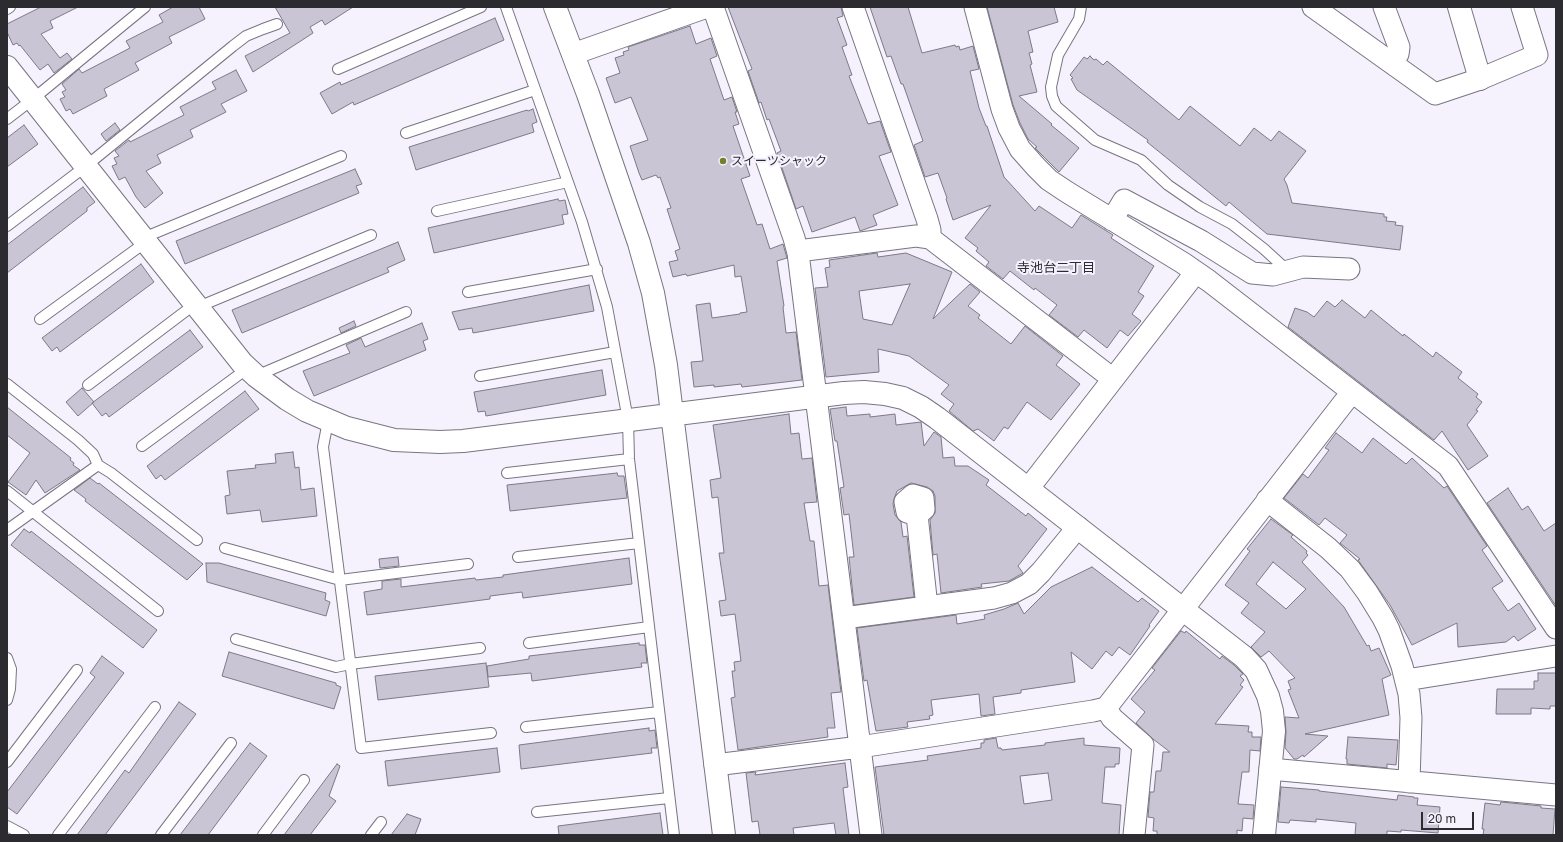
<!DOCTYPE html>
<meta charset="utf-8">
<style>
body{margin:0}
#map{position:relative;width:1563px;height:842px;overflow:hidden;background:#f5f2fe;font-family:"Golos Text",sans-serif}
canvas{display:block}
.frame{position:absolute;inset:0;border:8px solid #2c2b30;pointer-events:none}
.scale{position:absolute;left:1421px;top:812px;width:53px;height:18px;box-sizing:border-box;border:2px solid #2c2b30;border-top:0;padding-left:5px;font-size:12px;line-height:14px;white-space:nowrap;color:#2c2b30;-webkit-text-stroke:3px #f5f2fe;paint-order:stroke}
</style>
<div id="map">
<canvas width="1563" height="842"></canvas>
<div class="frame"></div>
<div class="scale">20 m</div>
</div>
<script>
const context = document.querySelector('canvas').getContext('2d');
context.lineJoin = 'round';
function fill(path, color) { context.fillStyle = color; context.fill(path, 'evenodd'); }
const poly = rows => new Path2D(rows.map(r => 'M' + r).join(''));
function stroke(path, color, width, dash) { context.strokeStyle = color; context.lineWidth = width; context.lineCap = dash ? 'butt' : 'round'; context.setLineDash(dash || []); context.stroke(path); }
function label(font, color, halo, rows, align = 'center') {
  context.font = font + ' "Golos Text","Noto Sans JP",sans-serif'; context.lineWidth = 4; context.setLineDash([]); context.textBaseline = 'middle'; context.strokeStyle = halo; context.fillStyle = color; for (const [text, x, y, turn = 0] of rows) {
    context.save(); context.translate(x, y); context.rotate((+turn || 0) * Math.PI / 180); context.textAlign = isNaN(turn) ? turn : align; if (halo) context.strokeText(text, 0, 0); context.fillText(text, 0, 0); context.restore();
  }
}
const building = poly([
 [41,7,78,7,50,21,53,28,41,34,60,58,67,53,72,59,54,73,48,64,40,70,20,45,19,46,17,43,13,45,7,32,7,24,41,7],
 [173,7,199,7,205,19,169,37,172,43,135,63,139,70,104,89,107,96,73,114,70,109,66,111,60,99,65,97,62,92,66,90,62,84,79,69,82,73,130,48,126,41,163,22,159,15,173,7],
 [275,7,353,7,325,25,322,20,310,27,313,33,253,72,245,56,290,33,275,7],
 [728,7,841,7,843,16,837,18,847,45,842,47,852,75,849,76,868,124,880,121,891,152,879,156,898,205,873,215,877,225,860,231,855,217,812,232,803,206,796,209,777,153,781,151,769,119,767,120,761,102,759,103,748,71,752,69,728,7],
 [870,7,908,7,922,53,955,45,956,47,959,46,960,50,973,46,979,69,970,71,979,108,986,126,987,126,1004,177,1035,211,1039,206,1072,228,1081,215,1113,235,1111,238,1154,266,1138,292,1144,296,1132,314,1141,321,1128,336,1120,330,1107,348,1084,330,1078,337,1049,315,1057,305,1035,288,1034,290,1010,271,1003,279,986,266,989,262,976,251,978,248,965,238,991,205,953,220,946,199,947,198,938,173,925,177,914,145,923,141,903,84,901,84,891,56,887,57,870,7],
 [987,7,1054,7,1058,22,1028,31,1033,52,1029,53,1032,64,1030,65,1037,92,1019,96,1052,124,1051,125,1079,148,1059,172,1035,148,1037,147,1028,139,1020,123,1013,105,987,7],
 [495,18,504,40,354,105,353,102,332,114,320,93,340,82,341,85,495,18],
 [690,26,696,44,711,38,717,56,710,59,724,100,732,97,737,112,735,112,739,124,733,126,750,176,741,179,757,225,762,224,770,249,783,244,787,258,777,261,784,306,783,307,786,333,796,332,802,380,742,387,741,384,714,387,714,385,694,387,691,362,703,361,696,305,710,303,712,318,740,314,740,313,747,312,741,276,735,277,734,265,687,276,686,274,673,277,669,262,678,260,675,251,680,249,667,209,671,208,660,177,658,178,656,175,642,180,639,173,630,146,648,140,631,97,615,103,606,78,620,73,615,58,624,55,623,52,629,50,628,47,690,26],
 [1090,56,1094,60,1096,59,1103,65,1107,61,1179,120,1190,106,1240,146,1254,128,1271,141,1279,131,1306,151,1284,179,1287,185,1292,203,1384,214,1384,217,1387,217,1386,221,1396,222,1395,225,1403,226,1400,250,1267,234,1229,202,1226,206,1147,142,1148,140,1077,90,1071,79,1073,78,1070,75,1084,57,1087,59,1090,56],
 [236,70,247,91,221,104,226,112,190,130,193,137,157,155,161,163,146,171,163,193,145,208,136,197,125,177,119,180,112,166,117,164,114,158,119,156,115,151,129,140,130,142,184,115,180,107,216,89,212,82,236,70],
 [533,109,537,122,532,124,534,132,416,170,409,147,527,110,528,111,533,109],
 [115,123,120,130,106,141,101,134,115,123],
 [24,125,38,144,7,167,7,138,24,125],
 [355,169,362,184,356,186,359,193,185,264,176,241,355,169],
 [83,187,95,202,87,208,87,211,7,273,7,245,83,187],
 [558,199,559,201,565,200,568,214,562,215,564,224,434,253,428,228,558,199],
 [398,242,405,260,387,268,389,272,242,333,232,310,398,242],
 [877,253,878,257,906,253,952,272,933,319,970,284,980,292,968,306,980,315,978,318,1011,344,1025,326,1063,356,1056,365,1080,384,1051,420,1027,402,1008,429,1004,427,994,441,978,429,973,431,949,411,954,404,941,394,949,385,909,356,878,349,879,372,826,377,815,288,828,287,825,268,830,267,829,260,877,253],
 [910,284,892,325,863,319,859,291,910,284],
 [141,264,154,282,60,352,57,347,52,351,42,338,141,264],
 [589,285,594,311,473,333,472,328,459,330,452,312,589,285],
 [1342,300,1365,318,1371,310,1403,336,1404,334,1433,357,1436,352,1462,372,1458,378,1478,394,1476,397,1482,402,1476,410,1478,411,1467,425,1488,456,1468,470,1442,431,1434,440,1288,327,1295,308,1307,312,1314,317,1327,301,1335,307,1342,300],
 [354,321,356,326,341,333,339,328,354,321],
 [422,323,428,339,423,341,426,350,314,396,303,371,350,353,346,345,361,338,365,347,422,323],
 [190,330,203,347,109,417,106,413,102,416,92,403,190,330],
 [602,370,606,395,486,416,485,411,478,412,474,392,602,370],
 [82,388,94,402,78,416,66,402,82,388],
 [245,391,259,409,165,480,161,475,156,479,147,466,245,391],
 [7,407,71,458,70,460,74,463,73,465,80,470,45,493,36,480,26,495,8,482,30,453,7,435,7,407],
 [846,407,847,416,870,414,870,417,895,414,896,425,921,422,924,446,934,432,941,437,943,458,954,457,955,466,968,466,989,480,986,485,1026,516,1028,513,1047,529,1018,566,1023,573,1009,581,981,584,982,587,941,593,937,554,933,555,930,520,935,513,935,496,933,491,927,487,911,483,897,491,894,499,893,504,895,515,901,522,903,537,907,536,914,597,854,605,849,557,854,557,849,514,844,515,840,488,844,487,837,441,835,441,830,409,846,407],
 [789,414,791,434,799,433,802,459,812,458,817,502,804,503,810,541,814,541,819,586,828,585,841,692,831,693,835,728,827,728,828,737,738,750,731,698,735,697,732,671,735,671,734,662,741,661,735,614,721,616,719,601,726,600,719,553,724,553,718,497,712,498,710,480,721,478,713,425,789,414],
 [1336,433,1362,453,1373,438,1406,464,1412,458,1444,488,1447,486,1487,546,1482,550,1503,581,1492,588,1508,611,1519,603,1536,629,1518,641,1514,636,1506,642,1458,647,1457,623,1412,645,1390,605,1358,560,1360,559,1340,543,1347,535,1325,518,1319,525,1284,498,1303,474,1308,478,1329,450,1325,448,1336,433],
 [293,452,295,468,299,467,301,490,314,488,317,516,262,522,260,510,227,514,225,496,230,495,227,471,256,468,255,465,276,463,275,454,293,452],
 [617,473,618,476,624,476,627,498,510,511,507,485,617,473],
 [90,478,98,484,99,483,203,564,187,580,85,501,86,499,74,490,90,478],
 [1508,488,1522,510,1528,506,1544,531,1556,523,1556,606,1487,503,1508,488],
 [1271,519,1293,535,1291,537,1307,551,1306,553,1308,555,1302,562,1344,607,1367,646,1369,645,1371,651,1379,648,1391,675,1382,679,1389,715,1305,734,1328,736,1304,757,1303,755,1297,759,1294,759,1285,748,1286,732,1285,717,1299,718,1288,690,1291,689,1288,681,1295,678,1269,651,1261,657,1251,647,1265,632,1241,613,1249,603,1225,585,1250,551,1247,549,1271,519],
 [1273,562,1306,589,1286,609,1256,584,1273,562],
 [24,529,30,533,31,531,157,630,143,648,11,545,24,529],
 [398,557,399,566,380,568,379,559,398,557],
 [629,558,632,584,523,598,522,592,490,596,490,599,367,615,364,592,382,589,382,581,401,579,401,587,475,578,476,580,503,577,503,575,629,558],
 [206,563,219,563,326,593,325,600,330,602,326,616,207,582,206,563],
 [1092,567,1138,602,1142,598,1159,611,1149,625,1150,626,1130,655,1119,647,1112,656,1106,651,1092,669,1071,652,1075,682,1021,690,1021,693,993,697,995,714,981,716,979,694,931,700,933,715,929,716,930,719,907,722,908,727,876,731,867,680,864,681,857,628,956,615,957,624,985,619,984,615,1004,609,1018,603,1024,614,1051,587,1092,567],
 [1181,631,1185,633,1186,631,1220,659,1222,656,1234,665,1243,674,1240,676,1244,680,1240,685,1243,687,1215,724,1249,726,1248,732,1252,732,1252,737,1261,737,1260,751,1250,750,1249,772,1242,772,1238,804,1254,805,1253,819,1243,818,1242,831,1237,830,1237,835,1157,835,1157,831,1153,831,1154,818,1148,817,1150,792,1154,792,1156,771,1161,771,1163,752,1170,752,1153,739,1136,723,1145,712,1131,699,1155,670,1152,668,1181,631],
 [639,643,639,645,645,645,647,663,641,663,642,667,532,681,531,673,488,677,487,666,529,659,529,656,639,643],
 [229,652,336,683,336,685,341,687,334,709,222,676,229,652],
 [102,656,124,673,17,814,7,807,7,792,95,677,90,673,102,656],
 [486,663,489,687,378,700,375,676,486,663],
 [1538,673,1556,673,1556,706,1550,706,1550,709,1531,708,1531,714,1496,714,1497,689,1534,689,1534,681,1538,681,1538,673],
 [179,702,196,714,105,835,77,835,125,770,129,773,179,702],
 [649,728,649,731,655,730,657,748,651,748,652,753,521,769,519,745,649,728],
 [1348,737,1398,740,1396,765,1387,764,1387,768,1347,764,1347,759,1346,759,1348,737],
 [996,738,998,748,1001,748,1002,750,1045,745,1045,743,1084,738,1084,745,1120,748,1119,764,1115,764,1115,767,1105,767,1102,803,1121,805,1119,835,884,835,875,767,928,760,927,756,981,748,981,743,984,743,984,740,996,738],
 [1048,773,1052,800,1024,804,1020,776,1048,773],
 [250,743,267,756,208,835,180,835,250,743],
 [497,748,500,772,388,786,385,761,497,748],
 [845,763,848,787,843,788,849,835,836,835,834,823,793,828,794,835,760,835,758,821,752,822,746,773,756,772,755,775,845,763],
 [337,764,340,766,329,796,336,801,310,835,284,835,337,764],
 [1281,787,1319,790,1319,791,1397,800,1398,795,1414,797,1414,798,1418,798,1417,805,1440,807,1438,833,1401,830,1401,832,1387,831,1387,835,1355,835,1356,823,1316,819,1316,822,1290,820,1289,823,1278,822,1281,787],
 [1501,802,1541,806,1541,808,1555,809,1553,835,1483,835,1484,829,1482,829,1485,803,1500,805,1501,802],
 [660,813,663,835,559,835,558,826,660,813],
 [407,814,421,819,415,835,391,835,407,814]
]);
fill(building, '#c9c5d4');
stroke(building, '#7d7987', 1);
const lane = poly([
 [506,7,582,222,607,307,628,420,629,459,674,835],
 [1081,7,1079,19,1058,55,1051,87,1052,96,1056,106,1095,140,1141,160,1168,185,1200,207,1232,224,1264,249,1288,271],
 [7,9,10,7],
 [338,69,481,7],
 [7,119,33,99,145,7],
 [406,133,535,90],
 [437,211,568,182],
 [7,226,86,166,233,46,246,36,263,29,277,24],
 [143,238,341,156],
 [468,292,597,269],
 [198,307,371,235],
 [40,319,146,242],
 [256,376,406,312],
 [480,376,615,352],
 [7,384,78,440,93,454,98,465,111,473,197,540],
 [88,385,195,304],
 [328,421,323,447,361,748,491,733],
 [142,446,248,368],
 [507,473,629,459],
 [7,491,158,611],
 [7,530,98,465],
 [225,548,340,580,468,564],
 [518,557,639,543],
 [236,639,336,667,350,664,480,648],
 [529,643,649,627],
 [7,658,11,669,10,689,7,700],
 [526,727,659,712],
 [7,762,77,670],
 [537,812,669,798],
 [7,826,24,835],
 [58,835,155,707],
 [161,835,231,743],
 [263,835,304,780],
 [371,835,381,822]
]);
const street = poly([
 [713,7,794,238,798,253,871,835],
 [853,7,927,219,930,230,930,238],
 [975,7,1002,109,1009,128,1020,149,1036,167,1049,180,1067,192,1183,263,1209,281,1448,466,1556,628],
 [1313,7,1435,94,1480,79,1537,55,1522,7],
 [1384,7,1399,47,1398,54,1391,62],
 [573,54,707,7],
 [1112,220,1124,200,1201,241,1252,273,1273,275,1303,267,1349,269],
 [798,251,916,236,930,238,1113,379],
 [1028,489,1196,272],
 [913,495,923,498,924,509,917,515,907,512,905,502,913,495],
 [1267,500,1328,548,1350,569,1367,592,1383,618,1389,630,1402,666,1409,694,1411,718,1409,782],
 [917,515,927,607],
 [844,618,994,598,1012,593,1029,584,1041,572,1078,527],
 [1406,680,1556,656],
 [1106,708,1112,718,1143,745,1134,835],
 [715,765,860,747,1093,711,1106,708,1352,392],
 [1270,769,1556,795]
]);
const secondary = poly([
 [555,7,588,94,639,243,653,293,666,365,724,835],
 [1459,7,1480,79],
 [7,67,242,363,256,376,287,399,307,411,347,428,394,440,440,442,463,441,844,393,864,392,885,394,903,398,921,407,937,418,1244,657,1256,670,1268,696,1272,711,1274,731,1264,835]
]);
stroke(lane, '#797582', 12);
stroke(street, '#797582', 23);
stroke(secondary, '#797582', 24);
stroke(lane, '#fff', 10);
stroke(street, '#fff', 21);
stroke(secondary, '#fff', 22);
for (const [x, y, r, color] of [
 [723,161,4,"#73812f"]
]) { const dot = new Path2D(); dot.arc(x, y, r, 0, 2 * Math.PI); context.fillStyle = color; context.fill(dot); stroke(dot, '#f5f2fe', 1.5); }
label('12px', '#2c2b30', '#f5f2fe', [
 ["スイーツシャック",731,161]
], 'left');
label('13px', '#2c2b30', '#f5f2fe', [
 ["寺池台二丁目",1056,268]
]);
</script>
